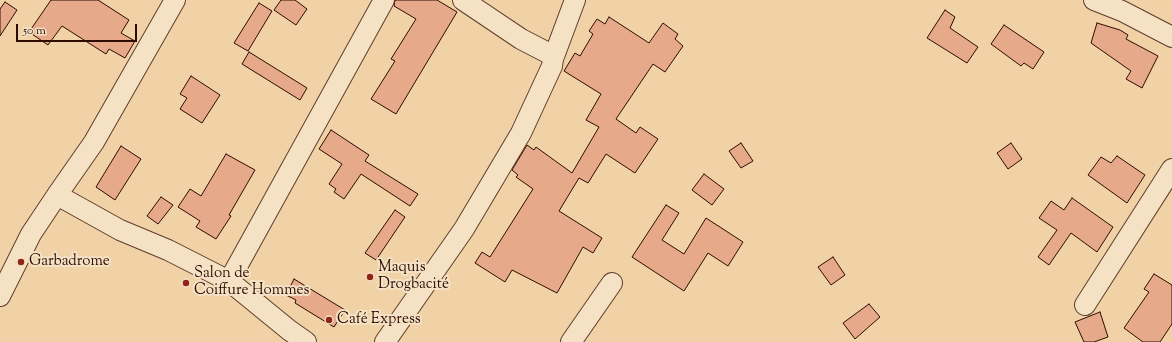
<!DOCTYPE html>
<meta charset="utf-8">
<style>
body{margin:0}
#map{position:relative;width:1172px;height:342px;overflow:hidden;background:#f0d2a6;font-family:"Sorts Mill Goudy",serif}
canvas{display:block}
.scale{position:absolute;left:16px;top:24px;width:121px;height:18px;box-sizing:border-box;border:2px solid #2d0c01;border-top:0;padding-left:5px;font-size:12px;line-height:14px;white-space:nowrap;color:#2d0c01;-webkit-text-stroke:3px #f5e2c5;paint-order:stroke}
</style>
<div id="map">
<canvas width="1172" height="342"></canvas>
<div class="scale">50 m</div>
</div>
<script>
const context = document.querySelector('canvas').getContext('2d');
context.lineJoin = 'round';
function fill(path, color) { context.fillStyle = color; context.fill(path, 'evenodd'); }
const poly = rows => new Path2D(rows.map(r => 'M' + r).join(''));
function stroke(path, color, width, dash) { context.strokeStyle = color; context.lineWidth = width; context.lineCap = dash ? 'butt' : 'round'; context.setLineDash(dash || []); context.stroke(path); }
function label(font, color, halo, rows, align = 'center') {
  context.font = font + ' "Sorts Mill Goudy",serif'; context.lineWidth = 4; context.setLineDash([]); context.textBaseline = 'middle'; context.strokeStyle = halo; context.fillStyle = color; for (const [text, x, y, turn = 0] of rows) {
    context.save(); context.translate(x, y); context.rotate((+turn || 0) * Math.PI / 180); context.textAlign = isNaN(turn) ? turn : align; if (halo) context.strokeText(text, 0, 0); context.fillText(text, 0, 0); context.restore();
  }
}
const building = poly([
 [51,0,98,0,129,20,121,33,135,41,125,58,109,49,106,54,62,26,48,45,29,32,51,0],
 [281,0,295,0,307,9,296,25,274,10,281,0],
 [395,0,437,0,457,12,396,114,371,99,395,61,391,59,416,19,394,6,395,0],
 [5,2,17,10,0,36,0,9,5,2],
 [259,3,272,11,248,51,234,43,259,3],
 [945,10,955,17,950,28,978,47,967,63,927,38,945,10],
 [609,17,649,43,663,23,678,34,675,39,683,46,665,72,653,64,616,119,636,133,640,127,658,139,635,173,606,154,588,183,579,178,559,211,602,238,593,253,583,247,557,293,512,270,505,282,475,263,482,252,490,257,533,189,516,177,518,175,512,170,527,145,534,150,536,147,572,173,599,127,586,120,601,94,564,71,575,53,580,56,593,34,589,31,597,19,605,24,609,17],
 [1097,23,1120,30,1128,35,1126,39,1158,56,1142,88,1126,79,1131,71,1091,43,1097,23],
 [1004,25,1044,52,1033,69,1024,63,1021,66,991,44,1004,25],
 [249,52,307,88,300,100,242,64,249,52],
 [191,76,220,95,202,123,180,109,187,98,180,94,191,76],
 [331,130,369,155,365,161,418,194,410,206,361,174,344,199,334,192,336,189,329,184,342,164,319,149,331,130],
 [741,143,753,161,741,168,729,151,741,143],
 [1011,143,1022,159,1008,169,997,153,1011,143],
 [121,146,141,159,115,200,96,187,121,146],
 [226,154,255,170,229,215,231,216,216,239,196,227,200,221,178,207,190,189,201,196,226,154],
 [1117,156,1145,175,1127,203,1088,175,1101,157,1111,163,1117,156],
 [704,174,724,189,712,205,692,190,704,174],
 [161,197,173,205,158,224,147,216,161,197],
 [1072,198,1113,227,1097,252,1071,233,1049,265,1038,257,1057,230,1039,218,1051,201,1064,210,1072,198],
 [666,205,679,213,662,240,684,254,706,218,743,242,728,266,708,253,684,291,632,257,666,205],
 [395,210,405,217,376,260,365,253,395,210],
 [833,257,845,275,831,285,818,267,833,257],
 [1154,274,1172,285,1172,324,1160,342,1143,342,1124,328,1149,292,1144,289,1154,274],
 [294,279,345,310,334,327,295,303,296,300,286,295,294,279],
 [869,304,880,317,855,339,843,323,869,304],
 [1100,312,1108,337,1094,342,1084,342,1075,322,1100,312]
]);
fill(building, '#e6a989');
stroke(building, '#2d0c01', 1);
const minor = poly([
 [175,0,94,142,57,195,120,230,168,250,229,281,289,330,306,342],
 [1094,0,1122,11,1172,37],
 [553,59,575,0],
 [229,281,384,0],
 [0,296,31,234,57,195],
 [1085,305,1172,169],
 [385,342,464,229,521,133,552,66,553,59,550,54,521,39,463,0],
 [571,342,612,283]
]);
stroke(minor, '#5e3e2a', 22);
stroke(minor, '#f5e2c5', 20);
for (const [x, y, r, color] of [
 [21,262,4,"#8f2418"],
 [370,277,4,"#8f2418"],
 [186,283,4,"#8f2418"],
 [329,320,4,"#8f2418"]
]) { const dot = new Path2D(); dot.arc(x, y, r, 0, 2 * Math.PI); context.fillStyle = color; context.fill(dot); stroke(dot, '#f5e2c5', 1.5); }
label('15px', '#2d0c01', '#f5e2c5', [
 ["Garbadrome",29,262],
 ["Maquis",378,268],
 ["Drogbacité",378,285],
 ["Salon de",194,274],
 ["Coiffure Hommes",194,291],
 ["Café Express",337,320]
], 'left');
</script>
